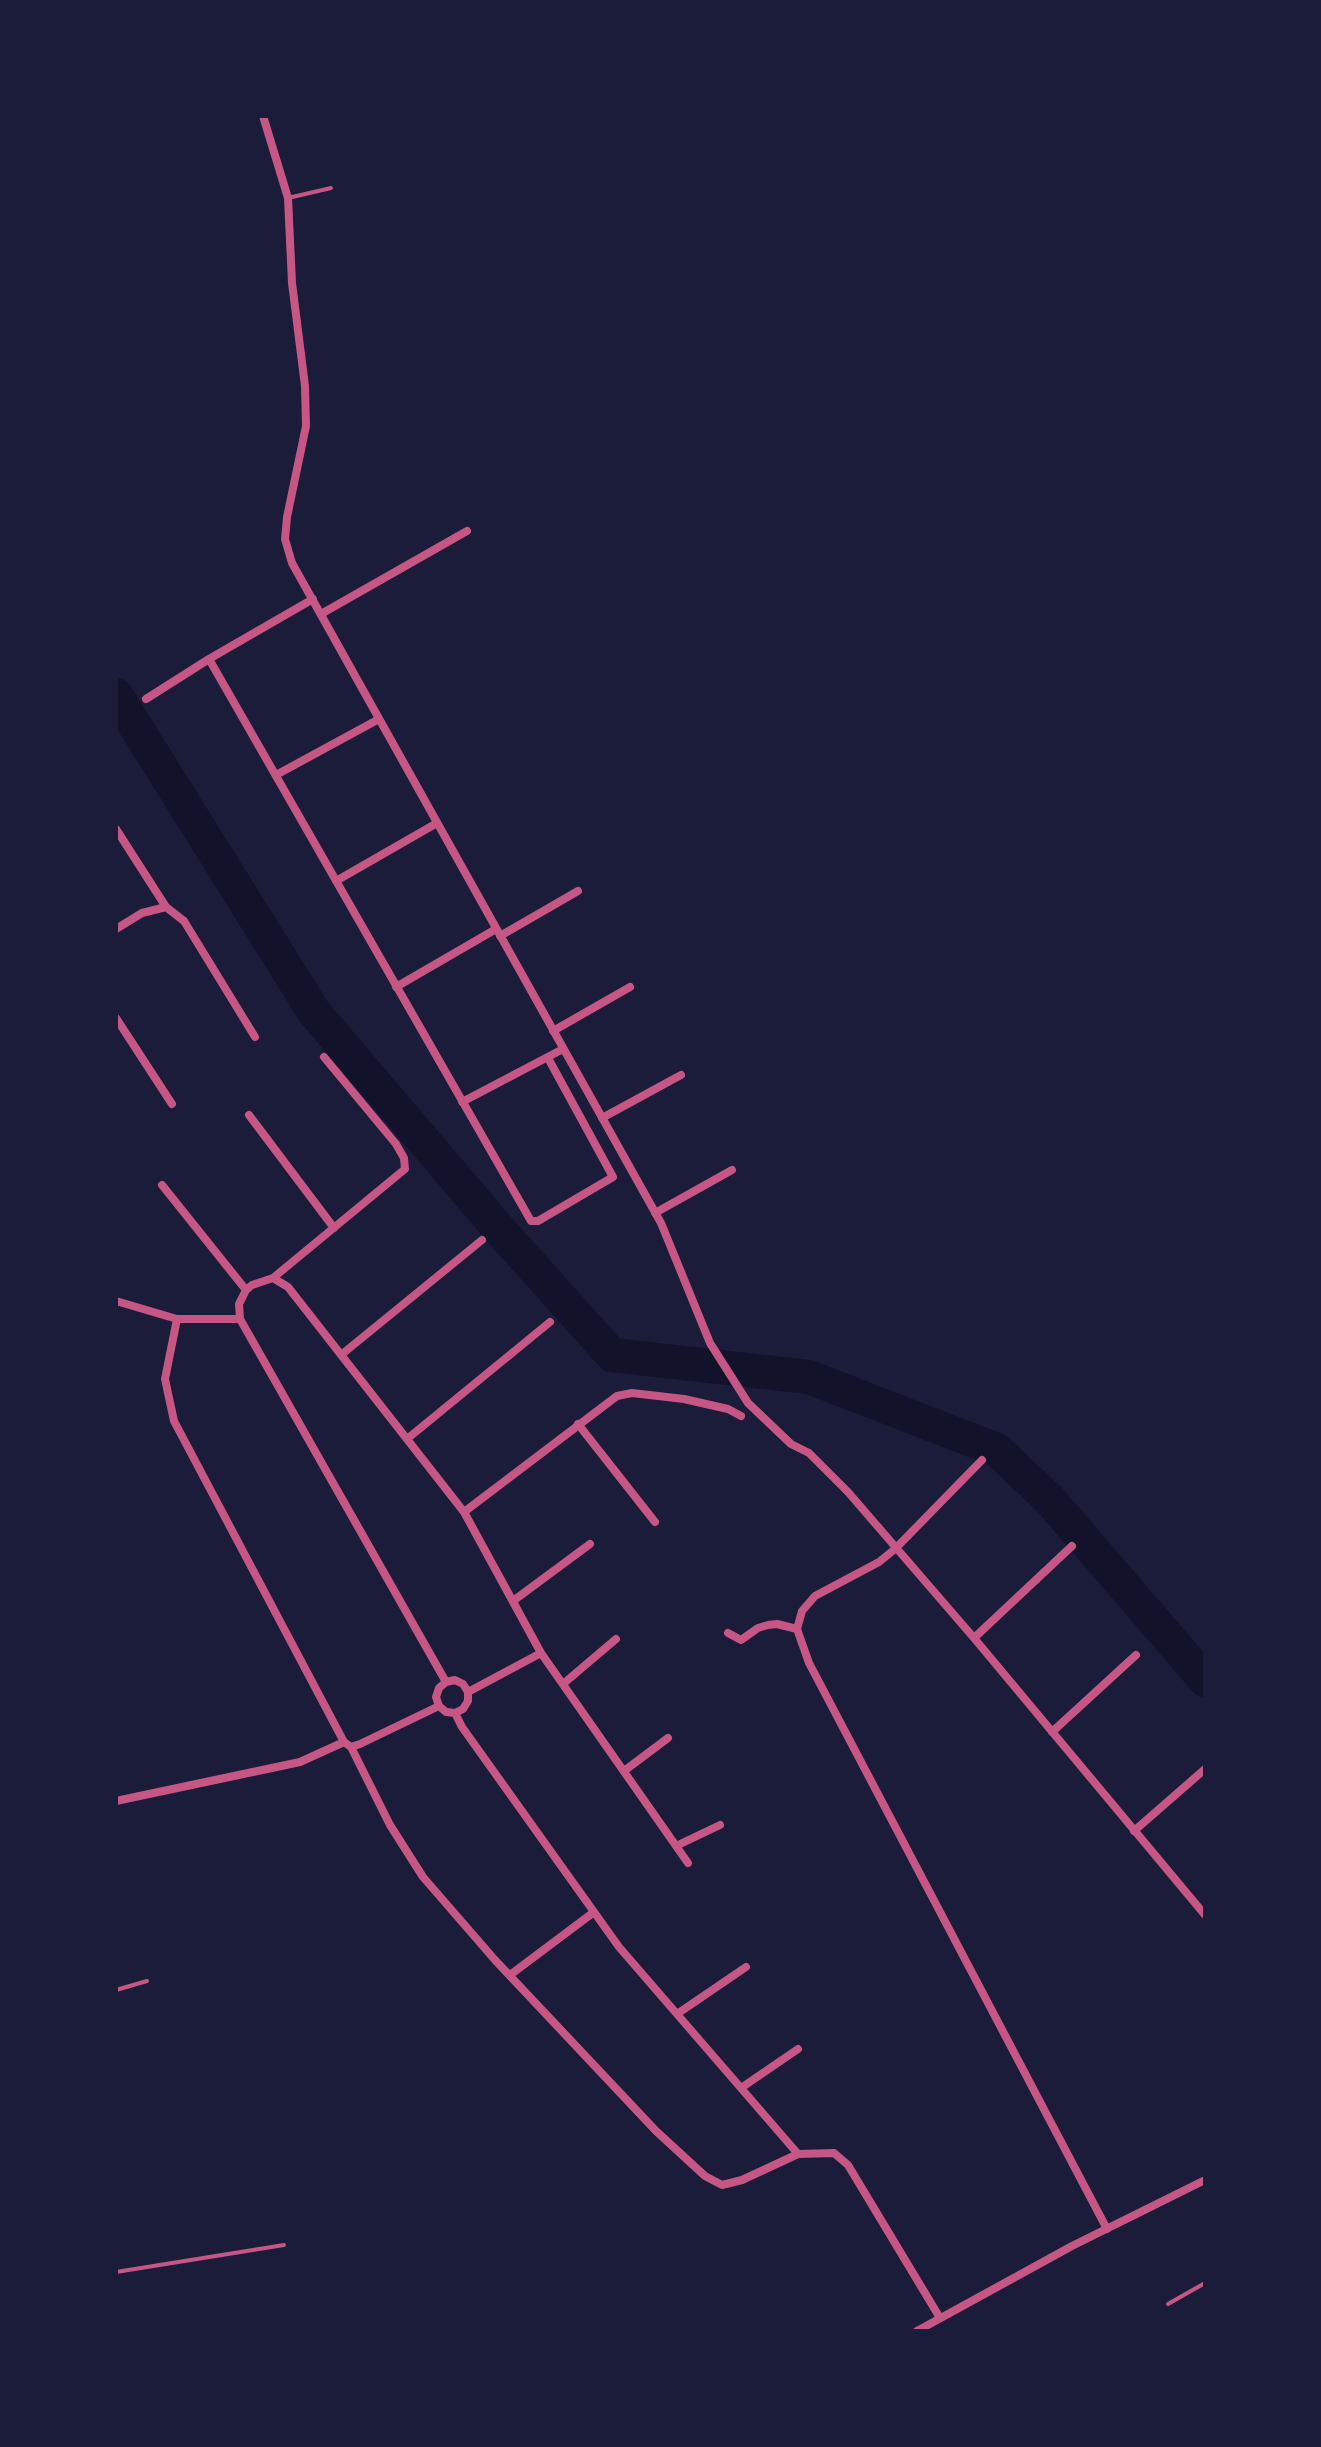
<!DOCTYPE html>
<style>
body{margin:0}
#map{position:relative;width:1321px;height:2447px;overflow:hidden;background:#1b1b3a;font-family:Cabin,sans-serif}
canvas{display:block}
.frame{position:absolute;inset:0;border:118px solid #1b1b3a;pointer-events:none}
</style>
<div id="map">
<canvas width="1321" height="2447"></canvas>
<div class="frame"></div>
</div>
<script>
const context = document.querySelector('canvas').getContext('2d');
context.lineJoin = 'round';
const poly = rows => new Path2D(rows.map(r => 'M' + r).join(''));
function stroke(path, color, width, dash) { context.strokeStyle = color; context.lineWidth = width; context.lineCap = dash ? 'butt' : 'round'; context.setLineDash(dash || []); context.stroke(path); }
stroke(poly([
 [116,695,314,1012,498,1228,612,1355,809,1377,997,1450,1050,1500,1205,1680]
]), '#12122b', 34);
stroke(poly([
 [288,198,331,188],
 [116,1990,147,1981],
 [116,2272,284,2245],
 [1168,2304,1205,2283]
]), '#c65784', 4);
stroke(poly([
 [263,116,288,198,292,283,305,386,306,426,287,517,285,539,292,563,661,1223,710,1343,748,1403,791,1444,809,1453,848,1492,974,1638,1205,1915],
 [321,614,467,531],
 [209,659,531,1221,538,1221,613,1177,548,1058],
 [146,699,209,659,313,599],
 [276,775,379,719],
 [116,829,166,907],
 [336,881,437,823],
 [116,929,142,913,166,907,184,921,255,1037],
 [500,936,578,891],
 [396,987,496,929],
 [116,1018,172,1104],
 [553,1031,630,987],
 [462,1102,563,1049],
 [249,1115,334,1228],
 [602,1118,681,1075],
 [162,1185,246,1290],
 [655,1213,732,1170],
 [273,1278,405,1169,404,1158,396,1144,324,1057],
 [116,1301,177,1319,240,1319],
 [177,1319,165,1379,174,1421,344,1742,351,1747,360,1744,439,1706],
 [341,1355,482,1240],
 [578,1424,655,1522],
 [407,1439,550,1322],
 [982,1460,895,1549,879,1562,815,1596,802,1611,797,1629,809,1663,1107,2229],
 [513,1601,590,1544],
 [728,1633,741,1640,758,1628,768,1625,777,1624,797,1629],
 [974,1638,1072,1546],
 [541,1653,688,1863],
 [446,1682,240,1319,239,1304,246,1290,252,1285,273,1278,288,1287,464,1512],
 [563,1684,616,1639],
 [468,1692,541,1653,464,1512,617,1396,632,1393,684,1399,728,1409,741,1416],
 [455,1713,463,1709,468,1701,468,1692,463,1684,455,1680,446,1682,439,1688,436,1697,439,1706,446,1712,455,1713,462,1727,619,1947,798,2154,834,2153,848,2165,940,2318],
 [1052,1732,1136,1655],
 [351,1747,390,1825,423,1877,495,1960,656,2131,705,2176,722,2185,742,2180,798,2154],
 [624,1771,668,1738],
 [116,1801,300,1762,344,1742],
 [1134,1831,1205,1769],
 [676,1846,720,1825],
 [510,1975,594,1912],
 [677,2014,746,1967],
 [741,2088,798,2049],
 [917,2331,1072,2246,1205,2180]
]), '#c65784', 8);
</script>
